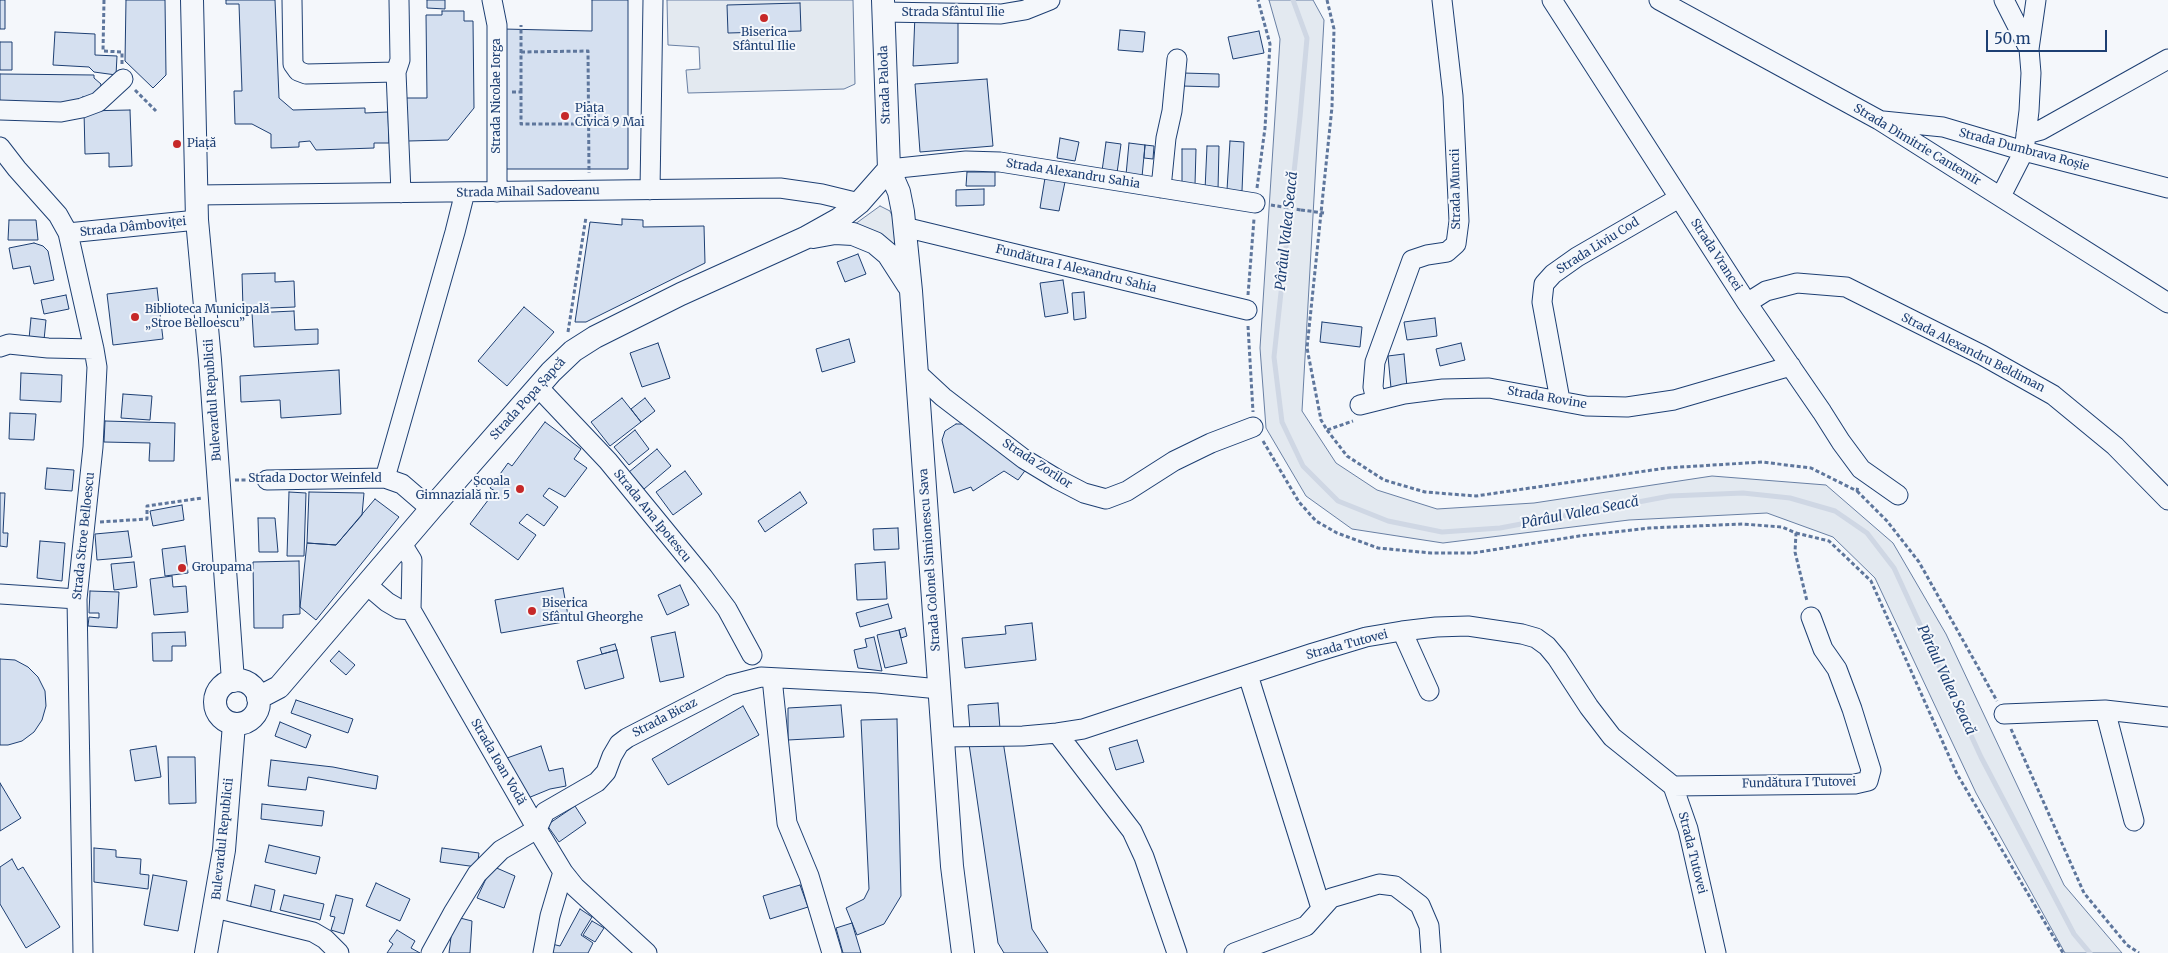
<!DOCTYPE html>
<meta charset="utf-8">
<style>
body{margin:0}
#map{position:relative;width:2168px;height:953px;overflow:hidden;background:#f4f7fb;font-family:Merriweather,serif}
canvas{display:block}
.scale{position:absolute;left:1986px;top:30px;width:121px;height:22px;box-sizing:border-box;border:2px solid #1d3f73;border-top:0;padding-left:6px;font-size:15px;line-height:18px;white-space:nowrap;color:#1d3f73;-webkit-text-stroke:4px #f4f7fb;paint-order:stroke}
</style>
<div id="map">
<canvas width="2168" height="953"></canvas>
<div class="scale">50 m</div>
</div>
<script>
const context = document.querySelector('canvas').getContext('2d');
context.lineJoin = 'round';
function fill(path, color) { context.fillStyle = color; context.fill(path, 'evenodd'); }
const poly = rows => new Path2D(rows.map(r => 'M' + r).join(''));
function stroke(path, color, width, dash) { context.strokeStyle = color; context.lineWidth = width; context.lineCap = dash ? 'butt' : 'round'; context.setLineDash(dash || []); context.stroke(path); }
function label(font, color, halo, rows, align = 'center') {
  context.font = font + ' Merriweather,serif'; context.lineWidth = 4; context.setLineDash([]); context.textBaseline = 'middle'; context.strokeStyle = halo; context.fillStyle = color; for (const [text, x, y, turn = 0] of rows) {
    context.save(); context.translate(x, y); context.rotate((+turn || 0) * Math.PI / 180); context.textAlign = isNaN(turn) ? turn : align; if (halo) context.strokeText(text, 0, 0); context.fillText(text, 0, 0); context.restore();
  }
}
const green = poly([
 [667,0,853,0,855,84,844,89,688,93,686,70,700,69,699,47,668,45,667,0],
 [1269,0,1313,0,1324,20,1302,411,1336,463,1377,490,1437,509,1534,503,1712,476,1826,485,1893,543,1946,634,2064,885,2122,953,2065,953,1976,793,1875,578,1833,537,1767,513,1629,520,1443,543,1352,529,1306,496,1266,428,1260,348,1280,39,1269,0],
 [880,206,890,211,893,218,898,249,851,227,880,206]
]);
fill(green, '#e3e9f0');
stroke(green, '#687fa3', 1);
stroke(poly([
 [1293,0,1307,38,1300,117,1274,357,1282,422,1303,466,1338,501,1388,521,1442,532,1500,528,1670,496,1743,493,1790,498,1835,511,1867,533,1894,568,1981,757,2074,934,2090,953]
]), '#cfd7e4', 5);
const building = poly([
 [0,0,5,0,5,29,0,29,0,0],
 [126,0,165,0,166,75,153,88,125,61,126,0],
 [226,0,275,0,279,98,293,110,365,108,365,113,388,112,389,143,374,143,374,148,316,150,310,141,299,142,299,147,271,148,271,134,252,124,235,124,234,91,242,91,239,4,226,4,226,0],
 [427,0,445,0,445,9,427,8,427,0],
 [592,0,628,0,628,169,503,169,503,29,592,31,592,0],
 [800,3,801,31,728,33,727,5,800,3],
 [442,11,464,11,464,21,473,21,474,108,448,140,408,141,406,98,427,98,426,15,442,15,442,11],
 [958,13,958,63,913,66,915,14,958,13],
 [1120,30,1145,32,1143,52,1118,50,1120,30],
 [1259,31,1264,53,1233,59,1228,37,1259,31],
 [55,32,95,34,95,55,117,56,116,75,94,72,89,67,53,65,55,32],
 [0,42,12,42,12,70,0,70,0,42],
 [1183,73,1219,74,1219,87,1182,86,1183,73],
 [0,74,94,75,94,78,101,84,100,91,88,97,82,97,81,103,0,102,0,74],
 [987,79,993,146,920,152,915,84,987,79],
 [130,110,132,166,109,167,109,153,85,154,84,111,130,110],
 [1060,138,1079,142,1075,161,1057,158,1060,138],
 [1230,141,1244,142,1242,191,1227,190,1230,141],
 [1106,142,1121,144,1117,173,1102,171,1106,142],
 [1129,143,1145,145,1142,177,1126,175,1129,143],
 [1145,145,1154,146,1153,159,1144,158,1145,145],
 [1207,146,1219,146,1218,190,1205,190,1207,146],
 [1182,149,1196,149,1195,185,1182,186,1182,149],
 [967,172,995,172,995,186,966,186,967,172],
 [1045,178,1065,182,1059,211,1040,208,1045,178],
 [984,189,984,205,956,206,956,190,984,189],
 [622,219,643,220,643,227,704,226,705,263,586,322,575,322,590,222,622,225,622,219],
 [9,220,36,220,38,240,8,240,9,220],
 [34,243,43,246,48,251,54,280,34,284,30,266,13,269,9,248,34,243],
 [858,254,866,274,845,282,837,262,858,254],
 [275,273,275,282,294,281,295,307,243,309,242,274,275,273],
 [1063,280,1068,313,1045,317,1040,283,1063,280],
 [157,288,163,339,113,345,107,294,157,288],
 [1084,292,1086,318,1074,320,1072,293,1084,292],
 [66,295,69,309,44,314,41,300,66,295],
 [524,307,554,332,507,386,478,361,524,307],
 [294,311,295,330,318,329,318,344,254,347,252,313,294,311],
 [31,318,46,320,44,340,29,339,31,318],
 [1435,318,1437,336,1407,340,1404,322,1435,318],
 [1322,322,1362,327,1360,347,1320,342,1322,322],
 [849,339,855,362,822,372,816,349,849,339],
 [658,343,670,378,642,387,630,353,658,343],
 [1461,343,1465,360,1440,366,1436,349,1461,343],
 [1404,354,1407,387,1391,388,1388,356,1404,354],
 [339,370,341,414,281,418,280,400,241,402,240,376,339,370],
 [21,373,62,375,61,402,20,400,21,373],
 [123,394,152,396,150,420,121,418,123,394],
 [622,398,641,422,610,446,591,422,622,398],
 [645,398,655,411,641,422,631,409,645,398],
 [10,413,36,414,34,440,9,439,10,413],
 [105,421,175,423,174,461,149,461,150,443,104,442,105,421],
 [545,422,581,449,574,459,587,468,565,497,549,488,543,496,558,507,544,526,527,514,519,523,536,535,518,560,470,524,495,491,490,488,508,463,512,466,545,422],
 [956,424,967,424,1027,468,1018,480,1004,471,973,491,971,487,954,493,942,440,945,431,956,424],
 [635,430,649,449,629,465,614,447,635,430],
 [657,449,671,466,644,489,629,472,657,449],
 [47,468,74,470,72,491,45,489,47,468],
 [685,471,702,494,673,515,656,492,685,471],
 [289,492,306,493,304,556,287,556,289,492],
 [309,492,364,493,362,515,336,545,307,543,309,492],
 [800,492,807,503,765,532,758,521,800,492],
 [0,493,5,493,3,533,8,533,7,547,0,546,0,493],
 [375,499,399,517,316,620,300,607,307,543,336,545,375,499],
 [182,505,184,520,153,526,150,511,182,505],
 [258,518,275,518,278,552,259,552,258,518],
 [898,528,899,549,874,550,873,529,898,528],
 [128,531,132,557,97,560,95,534,128,531],
 [40,541,65,543,62,581,37,578,40,541],
 [185,546,188,573,165,576,162,549,185,546],
 [299,561,300,614,283,615,283,628,254,628,253,562,299,561],
 [134,562,137,587,114,590,111,564,134,562],
 [885,562,887,599,857,600,855,564,885,562],
 [172,576,173,587,186,586,188,612,154,615,150,579,172,576],
 [680,585,689,605,667,615,658,595,680,585],
 [563,588,569,621,501,633,495,600,563,588],
 [90,591,119,592,117,628,88,626,89,617,99,618,99,613,89,613,90,591],
 [888,604,892,618,860,627,856,613,888,604],
 [1032,623,1036,660,965,668,962,638,1006,634,1005,626,1032,623],
 [905,628,907,636,901,638,899,630,905,628],
 [899,630,907,663,885,668,877,635,899,630],
 [185,632,186,646,172,646,172,661,153,661,152,633,185,632],
 [675,632,684,677,660,682,651,637,675,632],
 [874,637,882,671,858,668,854,650,867,647,865,639,874,637],
 [615,644,617,650,602,654,600,648,615,644],
 [617,650,624,678,585,689,577,661,617,650],
 [339,651,355,665,346,675,330,661,339,651],
 [0,659,15,660,28,667,38,677,45,691,46,706,42,720,34,732,22,741,8,745,0,745,0,659],
 [296,700,353,719,348,733,291,713,296,700],
 [998,703,1000,729,970,731,968,705,998,703],
 [841,705,844,737,788,740,788,708,841,705],
 [743,706,759,735,668,785,652,759,743,706],
 [897,719,901,896,884,924,857,935,846,908,864,899,869,889,861,720,897,719],
 [280,722,311,735,306,748,275,736,280,722],
 [1137,740,1144,762,1116,770,1109,748,1137,740],
 [1003,741,1032,929,1048,953,1004,953,998,943,969,744,1003,741],
 [156,746,161,777,135,781,130,750,156,746],
 [541,746,549,771,563,768,566,786,550,789,528,798,507,758,541,746],
 [168,757,195,757,196,803,169,804,168,757],
 [271,760,333,767,378,776,376,789,308,777,306,790,268,786,271,760],
 [0,783,21,818,0,831,0,783],
 [262,804,324,811,322,826,261,819,262,804],
 [575,806,586,823,559,842,547,825,575,806],
 [269,845,320,857,316,874,265,862,269,845],
 [94,848,116,850,116,857,141,859,140,874,149,875,148,889,94,882,94,848],
 [442,848,479,853,477,867,440,862,442,848],
 [12,859,18,870,23,867,60,927,26,948,0,904,0,867,12,859],
 [492,866,515,876,504,908,477,898,492,866],
 [153,875,187,881,178,931,144,925,153,875],
 [376,883,410,899,400,921,366,906,376,883],
 [255,885,275,890,270,914,250,909,255,885],
 [800,885,808,907,770,919,763,896,800,885],
 [284,895,324,904,320,920,280,910,284,895],
 [336,895,353,899,344,934,331,930,335,917,330,916,336,895],
 [580,909,592,917,581,935,593,943,588,953,550,953,552,944,560,946,580,909],
 [456,917,472,921,470,953,449,953,451,937,447,935,456,917],
 [592,921,604,928,595,942,583,935,592,921],
 [852,923,861,953,843,953,836,928,852,923],
 [397,930,415,941,411,948,420,953,387,953,393,944,389,941,397,930]
]);
fill(building, '#d5e0f0');
stroke(building, '#1d3f73', 1);
const minor = poly([
 [292,0,293,64,298,71,306,74,396,72],
 [399,0,400,60,396,72,401,193],
 [492,0,497,25,497,192],
 [1552,0,1747,303,1822,412,1841,442,1861,469,1898,495],
 [1659,0,1879,120,2168,303],
 [883,12,1001,14,1025,10,1050,0],
 [2029,49,2036,0],
 [0,110,61,112,82,108,98,102,123,79],
 [1883,121,1943,127,2024,151,2168,188],
 [2026,134,2041,130,2168,59],
 [0,147,17,169,58,215,68,233,94,349,97,367,93,447,77,599,83,953],
 [889,169,966,161,1000,162,1255,203],
 [1161,188,1166,138,1172,111,1177,59],
 [650,190,653,0],
 [196,195,780,188,822,194,859,203],
 [2001,196,2024,151,2029,111,2031,73,2029,49,2004,0],
 [904,227,1247,310],
 [68,233,197,220],
 [1747,303,1766,291,1797,283,1846,287,1982,355,2053,395,2115,446,2168,500],
 [0,347,9,344,48,348,94,349],
 [916,372,943,397,1024,459,1057,479,1084,493,1106,499,1127,491,1174,461,1211,443,1253,427],
 [538,387,608,461,703,577,727,609,752,655],
 [1376,400,1373,387,1375,362,1412,260,1427,255,1447,252,1456,244,1459,221,1453,96,1442,0],
 [1560,400,1542,302,1544,284,1553,274,1577,257,1679,198],
 [1360,405,1404,394,1443,389,1489,388,1586,406,1627,407,1674,400,1791,366],
 [385,478,455,232,465,192],
 [267,480,385,478,402,484,431,509],
 [402,544,412,560,411,610,537,829,563,872,575,887,647,953],
 [367,585,387,602,399,609,411,610],
 [0,594,77,599],
 [1402,631,1429,691],
 [1248,675,1321,908],
 [772,678,787,823,809,876,832,953],
 [2105,710,2134,821],
 [2004,714,2105,710,2168,717],
 [1057,733,1132,831,1144,857,1177,953],
 [943,737,1023,736,1057,733,1083,729,1313,653,1366,637,1402,631,1436,627,1468,626,1522,634,1536,638,1547,646,1557,658,1589,707,1612,737,1673,786,1688,829,1716,953],
 [1673,786,1855,784,1868,781,1871,770,1852,709,1837,669,1823,649,1811,617],
 [215,908,313,932,325,939,339,953],
 [431,953,453,913,477,874,501,850,537,829,545,812,597,782,606,772,612,756,619,744,627,738,730,685,761,677,877,683,939,689],
 [543,953,550,916,563,872],
 [1234,953,1306,926,1331,898,1379,884,1395,886,1420,905,1429,926,1431,953]
]);
const major = poly([
 [192,0,197,220,210,360,233,681],
 [883,0,889,169,899,192,903,212,911,291,952,866,963,953],
 [813,237,835,233,853,234,875,243,888,254,908,285],
 '215 702a22 22 0 1 1 44 0a22 22 0 1 1-44 0Z',
 [258,698,279,687,431,509,551,372,573,351,595,337,681,294,805,238,839,219,859,203,889,169],
 [206,953,224,850,234,724]
]);
stroke(minor, '#1d3f73', 21);
stroke(major, '#1d3f73', 24);
stroke(poly([
 [104,0,103,51,122,52,122,64],
 [1327,0,1334,29,1332,107,1307,348,1321,420,1327,430,1353,421],
 [521,52,588,51,589,173],
 [135,90,156,111],
 [512,92,521,92,521,124,588,124],
 [521,92,521,25],
 [1257,188,1265,128,1270,44,1258,0],
 [1271,205,1301,210],
 [1248,295,1254,219],
 [1248,326,1253,412],
 [568,332,586,217],
 [1327,430,1347,456,1384,480,1425,492,1476,496,1666,468,1762,462,1811,468,1857,491,1858,486],
 [1263,441,1299,502,1316,521,1337,533,1378,548,1431,553,1473,553,1579,536,1649,528,1743,524,1782,527,1796,533,1795,552,1807,601],
 [235,480,252,480],
 [1857,491,1887,521,1919,562,1997,701],
 [100,522,147,519,147,506,202,498],
 [1796,533,1829,541,1871,581,1957,774,2063,953],
 [2011,729,2084,893,2127,945,2139,953]
]), '#5e769c', 3, [4, 2.5]);
stroke(minor, '#f4f7fb', 19);
stroke(major, '#f4f7fb', 22);
stroke(poly([
 [1301,210,1324,213]
]), '#5e769c', 3, [4, 2.5]);
for (const [x, y, r, color] of [
 [764,18,5,"#c62828"],
 [565,116,5,"#c62828"],
 [177,144,5,"#c62828"],
 [135,317,5,"#c62828"],
 [520,489,5,"#c62828"],
 [182,568,5,"#c62828"],
 [532,611,5,"#c62828"]
]) { const dot = new Path2D(); dot.arc(x, y, r, 0, 2 * Math.PI); context.fillStyle = color; context.fill(dot); stroke(dot, '#f4f7fb', 2); }
label('12px', '#1d3f73', '#f4f7fb', [
 ["Strada Sfântul Ilie",953,13],
 ["Strada Paloda",885,85,-92],
 ["Strada Nicolae Iorga",497,96,-90],
 ["Strada Dimitrie Cantemir",1917,145,31],
 ["Strada Dumbrava Roșie",2024,150,15],
 ["Strada Alexandru Sahia",1073,174,9],
 ["Strada Muncii",1456,189,-91],
 ["Strada Mihail Sadoveanu",528,192,-1],
 ["Strada Dâmboviței",133,227,-6],
 ["Strada Liviu Cod",1598,246,-32],
 ["Strada Vrancei",1716,255,57],
 ["Fundătura I Alexandru Sahia",1076,269,14],
 ["Strada Alexandru Beldiman",1973,353,27],
 ["Strada Rovine",1547,398,10],
 ["Strada Popa Șapcă",528,399,-48],
 ["Bulevardul Republicii",213,400,-94],
 ["Strada Zorilor",1037,464,33],
 ["Strada Doctor Weinfeld",315,479],
 ["Strada Ana Ipotescu",652,516,51],
 ["Strada Stroe Belloescu",84,536,-84],
 ["Strada Colonel Simionescu Sava",930,560,-94],
 ["Strada Tutovei",1347,645,-15],
 ["Strada Bicaz",665,718,-27],
 ["Strada Ioan Vodă",498,762,60],
 ["Fundătura I Tutovei",1799,783,-1],
 ["Bulevardul Republicii",223,839,-84],
 ["Strada Tutovei",1692,853,76]
]);
label('12px', '#1d3f73', '#f4f7fb', [
 ["Biserica",764,33,"center"],
 ["Sfântul Ilie",764,47,"center"],
 ["Piața",575,109],
 ["Civică 9 Mai",575,123],
 ["Piață",187,144],
 ["Biblioteca Municipală",145,310],
 ["„Stroe Belloescu”",145,324],
 ["Școala",510,482,"right"],
 ["Gimnazială nr. 5",510,496,"right"],
 ["Groupama",192,568],
 ["Biserica",542,604],
 ["Sfântul Gheorghe",542,618]
], 'left');
label('italic 14px', '#1d3f73', '#f4f7fb', [
 ["Pârâul Valea Seacă",1287,231,-84],
 ["Pârâul Valea Seacă",1580,513,-11],
 ["Pârâul Valea Seacă",1946,680,65]
]);
</script>
